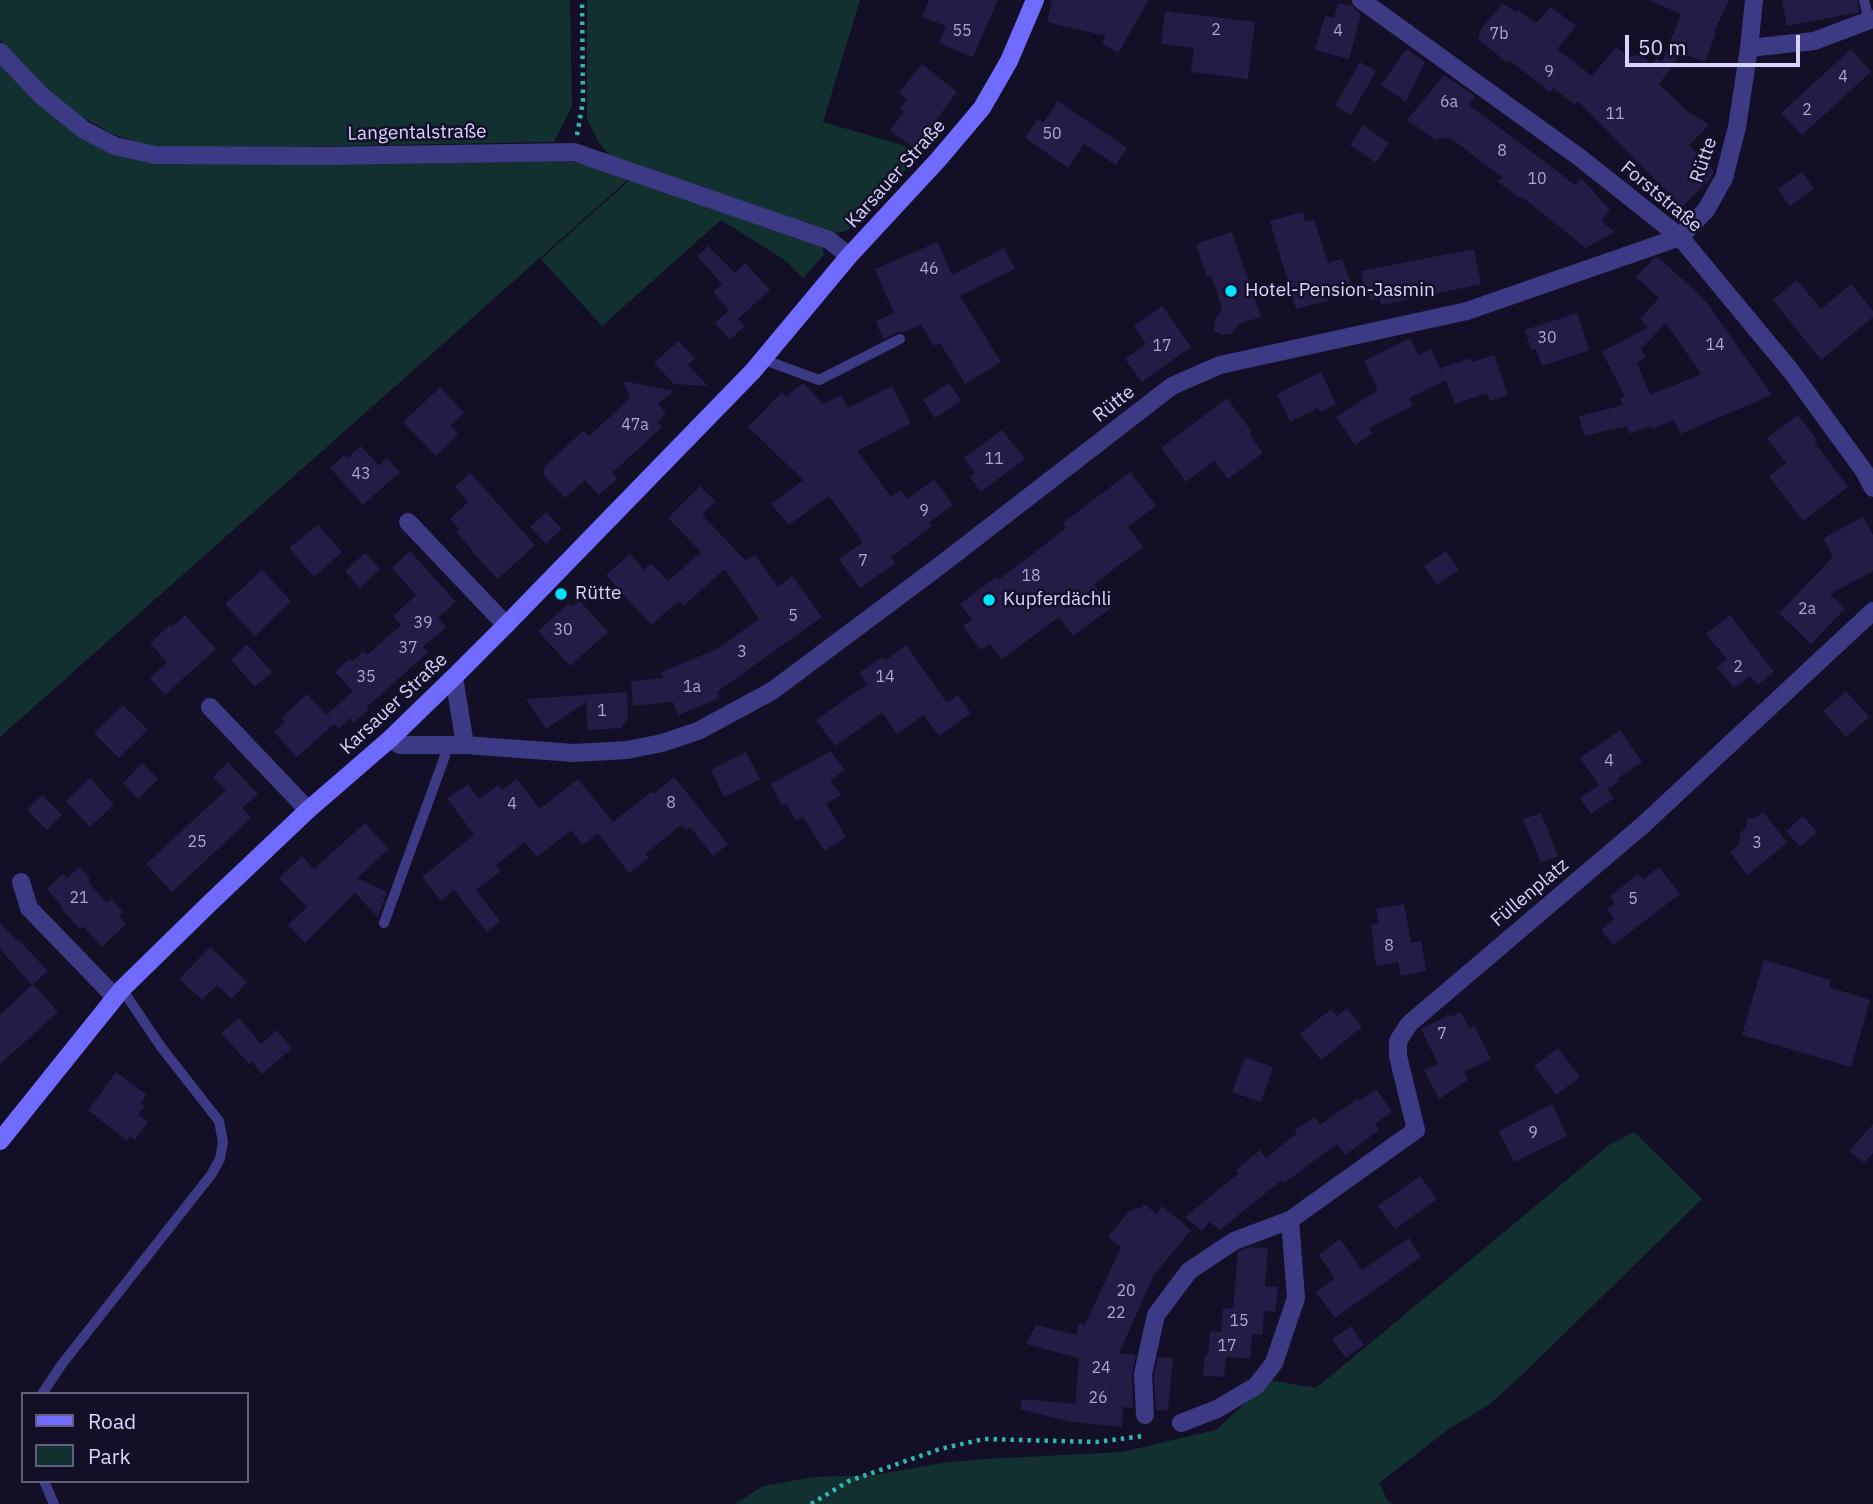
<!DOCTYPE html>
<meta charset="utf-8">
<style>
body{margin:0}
#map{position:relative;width:1873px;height:1504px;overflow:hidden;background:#130f26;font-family:"IBM Plex Sans",sans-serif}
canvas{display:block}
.legend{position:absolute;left:21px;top:1392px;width:228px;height:91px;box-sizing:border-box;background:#130f26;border:2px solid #625e7d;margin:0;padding:9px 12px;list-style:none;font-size:21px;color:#d9d4ff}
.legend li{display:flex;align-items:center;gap:14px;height:35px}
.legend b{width:35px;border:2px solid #625e7d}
.scale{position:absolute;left:1625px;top:35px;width:175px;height:32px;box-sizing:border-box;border:4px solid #d9d4ff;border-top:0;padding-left:9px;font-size:21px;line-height:24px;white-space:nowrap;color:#d9d4ff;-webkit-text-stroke:5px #130f26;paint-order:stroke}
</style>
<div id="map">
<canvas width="1873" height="1504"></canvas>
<ul class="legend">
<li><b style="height:9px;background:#6f6bff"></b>Road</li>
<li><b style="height:19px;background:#12302f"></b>Park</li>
</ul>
<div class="scale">50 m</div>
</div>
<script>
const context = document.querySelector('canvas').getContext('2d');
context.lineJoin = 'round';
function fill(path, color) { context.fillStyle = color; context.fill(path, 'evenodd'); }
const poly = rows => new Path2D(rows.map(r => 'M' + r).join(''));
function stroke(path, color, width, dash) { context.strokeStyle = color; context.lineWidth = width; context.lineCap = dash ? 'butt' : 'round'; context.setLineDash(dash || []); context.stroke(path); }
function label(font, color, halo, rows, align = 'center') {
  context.font = font + ' "IBM Plex Sans",sans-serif'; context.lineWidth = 5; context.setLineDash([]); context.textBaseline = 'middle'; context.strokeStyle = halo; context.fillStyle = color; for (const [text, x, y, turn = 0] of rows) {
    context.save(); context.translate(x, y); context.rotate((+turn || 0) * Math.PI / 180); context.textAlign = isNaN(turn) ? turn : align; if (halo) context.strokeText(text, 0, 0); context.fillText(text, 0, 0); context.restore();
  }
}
fill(poly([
 [0,0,570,0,572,106,554,142,177,149,142,144,110,133,64,106,0,40],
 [587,0,860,0,823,122,903,145,919,156,847,231,834,233,611,157,599,143,587,119],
 [0,64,123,154,558,160,609,168,631,177,0,737],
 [632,178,822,245,824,255,803,278,786,261,721,220,602,326,541,259],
 [1634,1132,1702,1199,1526,1371,1490,1404,1449,1429,1379,1483,1388,1501,1393,1504,735,1504,763,1486,814,1477,875,1475,942,1463,984,1459,1122,1452,1216,1430,1270,1380,1316,1388,1609,1145]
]), '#12302f');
fill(poly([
 [929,0,998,0,973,57,939,43,946,26,922,17],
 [1052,0,1149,0,1118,53,1102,43,1106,36,1047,22],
 [1649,0,1729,0,1714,32,1716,33,1705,62,1682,53,1659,84,1686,110,1709,125,1689,145,1714,171,1713,174,1710,179,1682,207,1578,101,1575,105,1553,88,1550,92,1509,60,1507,63,1478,39,1481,29,1503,3,1516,13,1518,10,1536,23,1551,7,1576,26,1557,49,1592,76,1616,47,1630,57,1643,53,1650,66,1656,58,1662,62,1681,14],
 [1782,0,1857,0,1859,12,1787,26],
 [1338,3,1352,6,1361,14,1349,59,1315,50,1325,16,1334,18],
 [1165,11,1255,22,1248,79,1191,72,1194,48,1161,44],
 [1406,49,1425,62,1406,102,1381,85],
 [1851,49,1871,72,1802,135,1781,113],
 [1360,62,1376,71,1351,115,1335,106],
 [922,64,957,92,921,140,919,138,912,147,890,130,904,112,899,109,907,100,899,93],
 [1444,75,1475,96,1469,105,1532,152,1575,185,1581,178,1610,210,1601,221,1615,232,1586,248,1522,197,1521,199,1497,181,1503,178,1449,137,1436,140,1407,120],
 [1058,101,1127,148,1116,165,1084,144,1068,168,1025,138,1038,119,1043,123],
 [1363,125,1389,143,1376,163,1350,145],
 [1802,172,1814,189,1790,206,1778,189],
 [1303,212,1305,222,1314,219,1328,263,1342,259,1351,283,1326,290,1329,300,1296,309,1270,221],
 [1232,232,1261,317,1239,324,1231,334,1223,335,1214,331,1215,320,1222,309,1211,275,1207,277,1196,244],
 [938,242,952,275,1004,248,1015,269,960,296,1001,362,965,384,940,343,934,346,921,325,903,332,897,332,883,339,876,321,894,313,875,269],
 [708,246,735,273,745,263,770,290,738,319,745,326,730,340,715,323,729,310,713,292,722,284,697,256],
 [1474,249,1481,284,1381,305,1380,298,1371,300,1368,289,1365,290,1361,271],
 [1658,257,1705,300,1772,395,1680,434,1674,420,1652,429,1651,426,1630,434,1627,426,1584,436,1579,416,1623,405,1620,398,1625,396,1602,352,1648,327,1640,319,1659,298,1636,277,1654,258],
 [1666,323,1701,374,1650,395,1637,363,1646,358,1641,349],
 [1797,280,1821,309,1851,284,1873,311,1873,317,1821,360,1773,300],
 [1162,306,1191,347,1142,382,1125,359,1146,344,1134,326],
 [1577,313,1589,350,1542,366,1536,349,1531,350,1525,330],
 [1410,338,1418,355,1431,349,1446,380,1409,398,1413,406,1369,428,1373,433,1355,445,1336,417,1378,390,1364,361],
 [678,341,695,358,688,365,708,386,674,384,654,363],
 [1494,355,1508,395,1490,401,1487,393,1455,404,1441,368,1471,358,1472,362],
 [1321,372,1336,404,1320,412,1318,408,1290,422,1277,394],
 [623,381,674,391,658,404,666,413,657,422,662,427,612,473,617,479,599,495,585,480,565,498,543,474,544,467,584,430,589,436,630,398],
 [803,383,823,404,841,395,848,408,892,386,911,423,857,451,891,497,900,490,908,499,934,479,953,505,929,523,932,526,891,557,895,563,860,588,839,559,863,542,829,496,789,525,771,504,803,480,748,427,782,392,786,397],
 [949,383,961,401,935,418,923,400],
 [440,387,464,413,450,426,458,434,436,456,403,422],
 [1227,398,1252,432,1249,434,1263,453,1228,479,1214,461,1186,482,1161,448],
 [1798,415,1817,440,1814,442,1848,487,1803,521,1769,476,1786,463,1767,438],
 [1002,430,1025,459,981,492,970,477,975,473,964,458],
 [361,446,379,466,387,458,400,472,363,505,330,468,344,455,347,458],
 [1130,472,1156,506,1128,527,1143,547,1094,584,1111,608,1073,636,1059,617,1002,659,990,644,981,650,963,626,972,620,960,604,996,577,998,580,1026,559,1066,528,1063,523],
 [470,473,535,545,498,579,472,552,473,551,456,532,459,529,450,519,468,502,455,487],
 [700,486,715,501,702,515,746,561,755,555,778,587,792,576,822,617,717,692,719,698,678,715,673,702,633,706,631,681,663,678,661,672,717,649,759,619,725,569,683,606,679,601,651,625,606,575,630,554,644,570,651,563,668,581,701,552,668,518],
 [546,512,562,529,546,544,530,527],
 [1863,517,1873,535,1873,571,1830,594,1845,609,1811,644,1779,613,1833,557,1824,538],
 [318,525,342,552,314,577,289,548],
 [410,551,456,602,438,618,446,627,423,647,428,652,367,707,369,709,354,723,350,718,339,729,334,724,297,757,274,732,285,722,281,718,307,694,331,720,326,715,353,691,335,672,349,659,352,662,364,651,367,655,401,625,393,616,416,595,392,568],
 [1446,551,1459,570,1437,585,1424,566],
 [365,553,380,569,360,588,345,571],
 [262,570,291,601,255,636,225,604],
 [580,601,608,632,570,666,538,631,569,603,572,607],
 [185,615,216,649,165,695,150,678,167,662,150,643,170,625,172,627],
 [1730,615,1774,672,1758,685,1750,676,1734,688,1717,667,1727,659,1706,634],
 [247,644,272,672,255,687,231,660],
 [906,645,947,703,958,695,971,713,939,736,924,715,897,734,882,713,835,746,816,720,867,684,859,673,882,657,885,661],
 [1846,691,1869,717,1846,737,1823,711],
 [627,692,628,718,621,728,588,730,586,702,546,729,526,699],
 [123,705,148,730,119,758,94,733],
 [1620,730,1642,762,1618,778,1620,781,1608,789,1614,798,1591,814,1580,798,1599,785,1580,758],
 [831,751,845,770,830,781,841,795,826,804,846,837,824,851,803,817,796,821,786,803,782,806,771,784],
 [746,752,760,779,724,797,711,770],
 [228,762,258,794,242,808,251,818,172,892,146,864,226,790,213,777],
 [142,763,158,779,138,799,123,783],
 [674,777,728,844,713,856,690,827,686,831,681,825,645,854,649,858,629,873,598,833,583,845,571,830,537,857,525,842,496,865,501,871,476,890,500,921,487,932,454,890,441,901,422,877,474,835,447,798,468,784,479,799,498,785,502,790,517,779,540,809,578,779,613,822,652,791,654,794],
 [90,778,114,805,90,827,66,801],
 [42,795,62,815,47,830,27,810],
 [1763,812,1787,843,1747,875,1730,852,1739,845,1740,833,1746,828,1747,818,1755,818],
 [1541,813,1558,856,1541,863,1523,819],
 [1803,816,1817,832,1800,847,1786,831],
 [365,823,389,849,357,878,387,892,378,917,355,893,305,943,288,925,307,907,279,878,302,856,314,869],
 [79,867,89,877,90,884,107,903,111,899,123,912,119,916,126,924,102,947,83,926,80,929,60,908,62,906,47,889,63,874,67,879],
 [1659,867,1680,894,1613,945,1601,930,1614,919,1607,909,1615,903,1610,896,1638,874,1643,880],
 [1404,904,1411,943,1421,941,1426,971,1401,976,1398,962,1376,966,1371,925,1379,923,1376,909],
 [0,923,18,941,19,940,48,971,32,985,0,949],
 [210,947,247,982,232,999,217,985,202,1000,179,979],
 [1764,960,1831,980,1829,987,1870,1000,1851,1067,1742,1035],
 [33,984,58,1012,0,1064,0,1015],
 [1347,1008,1362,1027,1321,1060,1300,1034,1331,1009,1337,1016],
 [1461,1012,1469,1028,1474,1025,1491,1059,1464,1072,1468,1080,1439,1099,1424,1070,1438,1064,1421,1029,1449,1015,1450,1017],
 [239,1018,261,1044,277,1030,292,1048,262,1074,252,1062,249,1064,221,1033],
 [1558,1048,1580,1077,1556,1095,1534,1066],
 [1245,1057,1273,1067,1261,1102,1232,1092],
 [116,1072,147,1095,140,1103,145,1106,138,1115,148,1122,135,1140,130,1136,127,1141,88,1110],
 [1376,1089,1392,1112,1375,1124,1379,1130,1345,1155,1337,1144,1284,1183,1282,1180,1220,1230,1209,1222,1202,1231,1185,1217,1239,1173,1236,1170,1260,1150,1266,1158,1297,1133,1295,1130,1315,1117,1320,1125,1357,1099,1359,1101],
 [1552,1104,1567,1136,1514,1162,1499,1131],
 [1873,1124,1873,1153,1864,1163,1849,1151],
 [1420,1176,1437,1199,1395,1229,1378,1206],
 [1145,1204,1156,1214,1162,1206,1191,1230,1154,1275,1119,1353,1136,1355,1132,1374,1133,1408,1123,1407,1122,1427,1071,1422,1020,1409,1022,1399,1075,1404,1079,1358,1026,1344,1036,1325,1076,1335,1079,1323,1085,1325,1121,1247,1108,1237,1130,1210,1141,1208],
 [1409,1238,1421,1257,1335,1318,1316,1292,1335,1278,1319,1255,1340,1239,1362,1270],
 [1250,1247,1268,1249,1265,1286,1278,1287,1275,1312,1264,1311,1262,1335,1252,1334,1250,1359,1226,1357,1224,1377,1203,1376,1205,1355,1208,1355,1210,1331,1221,1332,1223,1308,1233,1309,1238,1252],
 [1351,1326,1364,1345,1346,1358,1332,1339],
 [1158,1357,1173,1358,1168,1411,1156,1410,1154,1375]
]), '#241b47');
stroke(poly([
 [577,135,583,101,582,0],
 [811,1504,849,1481,940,1449,984,1439,1096,1442,1143,1436]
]), '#2fb8b0', 4.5, [3.5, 5]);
stroke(poly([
 [1864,0,1869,20],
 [762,359,819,380,900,339],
 [384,923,445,756,443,745],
 [42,1394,62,1364,211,1175,220,1159,223,1142,219,1121,161,1047,122,989],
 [44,1481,54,1504]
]), '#3d3a85', 10);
stroke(poly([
 [1361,0,1579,157,1680,237,1791,371,1864,471,1873,488],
 [1749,48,1814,41,1873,19],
 [0,52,42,96,84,130,115,146,155,155,321,156,574,152,829,240,849,256],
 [408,522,506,625],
 [454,677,465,745],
 [210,707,308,810],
 [390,739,400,745,465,745,574,753,627,750,662,743,698,731,772,691,938,567,1172,386,1220,365,1467,311,1680,237,1706,210,1724,178,1737,127,1749,48,1754,0],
 [21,882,29,908,115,997],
 [1145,1415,1143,1374,1156,1315,1189,1271,1234,1241,1290,1220,1416,1130,1398,1056,1398,1041,1409,1024,1643,825,1873,611],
 [1181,1423,1217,1409,1256,1386,1274,1363,1296,1298,1290,1220]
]), '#3d3a85', 18);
stroke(poly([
 [0,1141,122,989,211,902,308,810,390,739,454,677,506,625,753,371,849,256,938,160,982,108,1009,61,1035,0]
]), '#6f6bff', 18);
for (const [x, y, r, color] of [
 [1231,291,7,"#00e5ff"],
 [561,594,7,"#00e5ff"],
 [989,600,7,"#00e5ff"]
]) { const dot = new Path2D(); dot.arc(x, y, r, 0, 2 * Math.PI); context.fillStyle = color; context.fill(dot); stroke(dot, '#130f26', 2.5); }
label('16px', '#aca6d1', null, [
 ["2",1216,30],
 ["55",962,31],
 ["4",1338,31],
 ["7b",1499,34],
 ["9",1549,72],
 ["4",1843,77],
 ["6a",1449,102],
 ["2",1807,110],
 ["11",1615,114],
 ["50",1052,134],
 ["8",1502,151],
 ["10",1537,179],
 ["46",929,269],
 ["30",1547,338],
 ["14",1715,345],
 ["17",1162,346],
 ["47a",635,425],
 ["11",994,459],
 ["43",361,474],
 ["9",924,511],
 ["7",863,561],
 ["18",1031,576],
 ["2a",1807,609],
 ["5",793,616],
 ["39",423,623],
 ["30",563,630],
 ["37",408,648],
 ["3",742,652],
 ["2",1738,667],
 ["35",366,677],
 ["14",885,677],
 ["1a",692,687],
 ["1",602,711],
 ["4",1609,761],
 ["8",671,803],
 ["4",512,804],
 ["25",197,842],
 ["3",1757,843],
 ["21",79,898],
 ["5",1633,899],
 ["8",1389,946],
 ["7",1442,1034],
 ["9",1533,1133],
 ["20",1126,1291],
 ["22",1116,1313],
 ["15",1239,1321],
 ["17",1227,1346],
 ["24",1101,1368],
 ["26",1098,1398]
]);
label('19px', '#d9d4ff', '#130f26', [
 ["Langentalstraße",417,133,-1],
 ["Rütte",1704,160,-71],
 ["Karsauer Straße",896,174,-48],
 ["Forststraße",1661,197,40],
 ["Rütte",1114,404,-38],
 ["Karsauer Straße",394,704,-43],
 ["Füllenplatz",1530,893,-40]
]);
label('19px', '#d9d4ff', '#130f26', [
 ["Hotel-Pension-Jasmin",1245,291],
 ["Rütte",575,594],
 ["Kupferdächli",1003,600]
], 'left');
</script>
